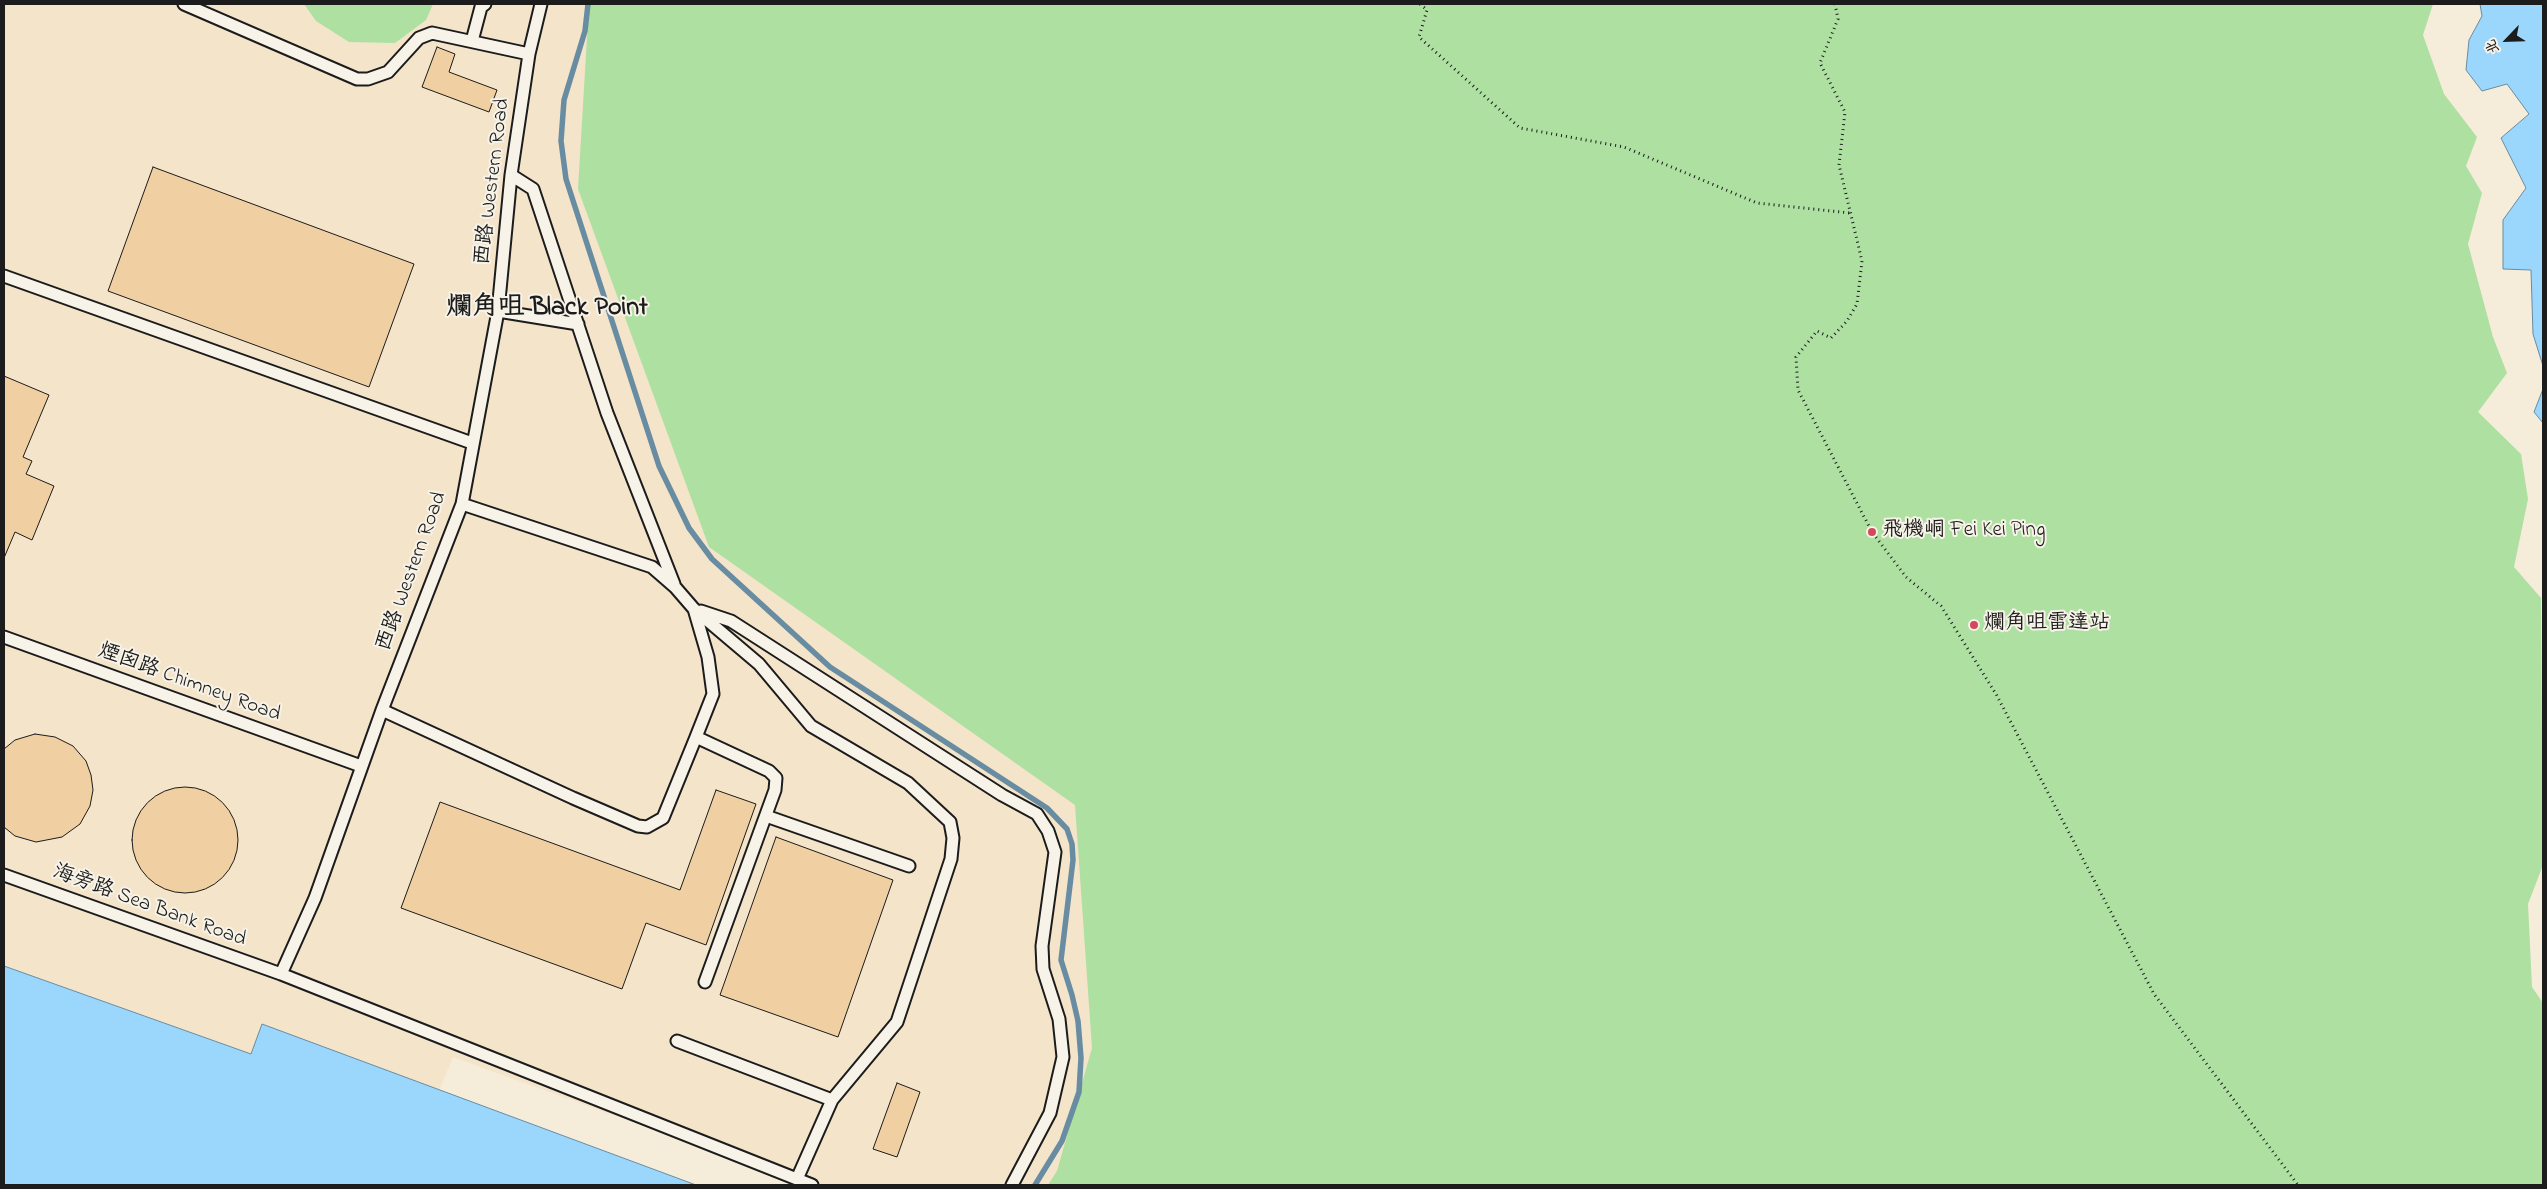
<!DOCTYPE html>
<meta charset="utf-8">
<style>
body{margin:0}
#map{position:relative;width:2547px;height:1189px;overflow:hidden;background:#f6ecda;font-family:"Indie Flower","LXGW WenKai TC",sans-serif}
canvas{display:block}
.frame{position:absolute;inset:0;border:5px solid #1c1c1c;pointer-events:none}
.north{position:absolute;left:2482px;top:15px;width:50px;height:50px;-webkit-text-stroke:4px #f7f3e8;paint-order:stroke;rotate:246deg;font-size:14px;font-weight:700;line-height:20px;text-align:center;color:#1c1c1c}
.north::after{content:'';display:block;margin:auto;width:18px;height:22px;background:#1c1c1c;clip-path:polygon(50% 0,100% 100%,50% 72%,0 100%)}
</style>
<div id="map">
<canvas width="2547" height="1189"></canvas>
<div class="frame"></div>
<div class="north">北</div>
</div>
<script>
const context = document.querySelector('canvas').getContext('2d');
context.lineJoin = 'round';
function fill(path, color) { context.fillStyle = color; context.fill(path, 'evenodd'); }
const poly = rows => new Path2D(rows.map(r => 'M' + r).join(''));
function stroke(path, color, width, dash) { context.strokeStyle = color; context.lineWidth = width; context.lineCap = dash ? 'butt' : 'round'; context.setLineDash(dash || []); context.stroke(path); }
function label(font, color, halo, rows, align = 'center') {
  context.font = font + ' "Indie Flower","LXGW WenKai TC",sans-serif'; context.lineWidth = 4; context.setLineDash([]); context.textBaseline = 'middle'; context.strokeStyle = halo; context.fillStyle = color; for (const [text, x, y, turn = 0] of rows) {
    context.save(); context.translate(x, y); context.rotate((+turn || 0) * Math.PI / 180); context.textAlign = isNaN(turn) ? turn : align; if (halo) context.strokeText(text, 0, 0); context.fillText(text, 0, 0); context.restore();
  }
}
fill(poly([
 [4,4,782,4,642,366,1082,779,1112,956,1063,1185,806,1185,453,1057,428,1117,4,966]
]), '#f4e4c9');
fill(poly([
 [304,4,433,4,426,20,395,43,349,42,316,21],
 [589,4,2433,4,2423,35,2444,94,2477,137,2466,166,2482,193,2468,244,2493,337,2507,373,2478,412,2521,454,2528,499,2514,567,2541,598,2543,865,2528,904,2532,987,2543,1003,2543,1185,1048,1185,1057,1171,1092,1048,1075,805,709,547,578,189]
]), '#ade0a1');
const water = poly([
 [2480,4,2543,4,2543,366,2533,334,2531,270,2503,269,2503,220,2526,188,2501,138,2529,114,2507,84,2482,91,2466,70,2469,40,2482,16,2480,4],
 [2543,389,2543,423,2534,412,2543,389],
 [4,966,251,1054,262,1024,696,1185,4,1185,4,966]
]);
fill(water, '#9bd6fc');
stroke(water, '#688ca2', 1);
stroke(poly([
 [588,4,585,31,564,100,561,141,566,179,659,466,689,528,712,559,830,667,1047,808,1067,829,1072,844,1073,860,1061,960,1072,995,1078,1021,1081,1058,1079,1092,1062,1141,1035,1185]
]), '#688ca2', 5.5);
const building = poly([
 [437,47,455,54,449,72,497,90,489,112,422,87,437,47],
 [153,167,414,264,369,387,108,291,153,167],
 [4,376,49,395,23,457,32,461,26,474,54,486,32,540,15,532,4,558,4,376],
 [35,734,55,737,73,746,86,761,91,775,93,790,90,806,80,824,62,837,36,842,15,836,4,827,4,749,15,740,35,734],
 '132 840a53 53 0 1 1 106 0a53 53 0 1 1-106 0Z',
 [716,790,756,804,706,945,646,923,622,989,401,908,440,802,680,890,716,790],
 [776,837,893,880,838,1037,720,995,776,837],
 [897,1083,920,1092,897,1157,873,1149,897,1083]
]);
fill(building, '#f0d0a2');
stroke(building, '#1c1c1c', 1);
const lane = poly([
 [184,4,357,79,368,79,388,72,419,38,432,33,529,54],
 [472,41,481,7,485,4],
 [511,175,533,189,607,413,674,584],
 [4,276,472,443],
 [498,311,578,324],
 [462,504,652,567,675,587,694,609,759,664,811,726,908,783,950,822,953,838,951,859,897,1022,832,1100,677,1041],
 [694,609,708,657,713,694,696,737,769,771,776,778,775,790,705,982],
 [701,611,731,621,1002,795,1037,814,1048,831,1055,852,1042,946,1043,969,1059,1019,1063,1057,1050,1113,1012,1185],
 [4,637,361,766],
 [382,710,573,798,638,826,647,827,663,818,696,737],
 [766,816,909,866],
 [4,875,281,974,812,1185],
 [281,974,315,898,382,710,462,504,498,311,511,175,529,54,541,4],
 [797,1179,832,1100]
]);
stroke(lane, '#1c1c1c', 15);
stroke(poly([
 [1420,4,1427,10,1419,37,1520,128,1624,147,1757,203,1850,213],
 [1835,4,1838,19,1820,63,1845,112,1839,165,1862,261,1857,304,1847,321,1831,338,1817,331,1796,357,1798,390,1872,532,1906,577,1941,606,1996,694,2154,994,2298,1185]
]), '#1c1c1c', 3, [1, 4]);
stroke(lane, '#f7f3e8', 11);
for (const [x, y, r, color] of [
 [1872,532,5,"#d1495b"],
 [1974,625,5,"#d1495b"]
]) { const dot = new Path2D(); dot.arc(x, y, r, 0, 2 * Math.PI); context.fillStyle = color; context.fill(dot); stroke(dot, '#f7f3e8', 2); }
label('21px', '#1c1c1c', '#f7f3e8', [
 ["西路 Western Road",494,182,-83],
 ["西路 Western Road",413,572,-70],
 ["煙囱路 Chimney Road",189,684,20],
 ["海旁路 Sea Bank Road",149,907,20]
]);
label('21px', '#1c1c1c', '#f7f3e8', [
 ["飛機峒 Fei Kei Ping",1882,532],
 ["爛角咀雷達站",1984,625]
], 'left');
label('bold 26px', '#1c1c1c', '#f7f3e8', [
 ["爛角咀 Black Point",547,310]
]);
</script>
